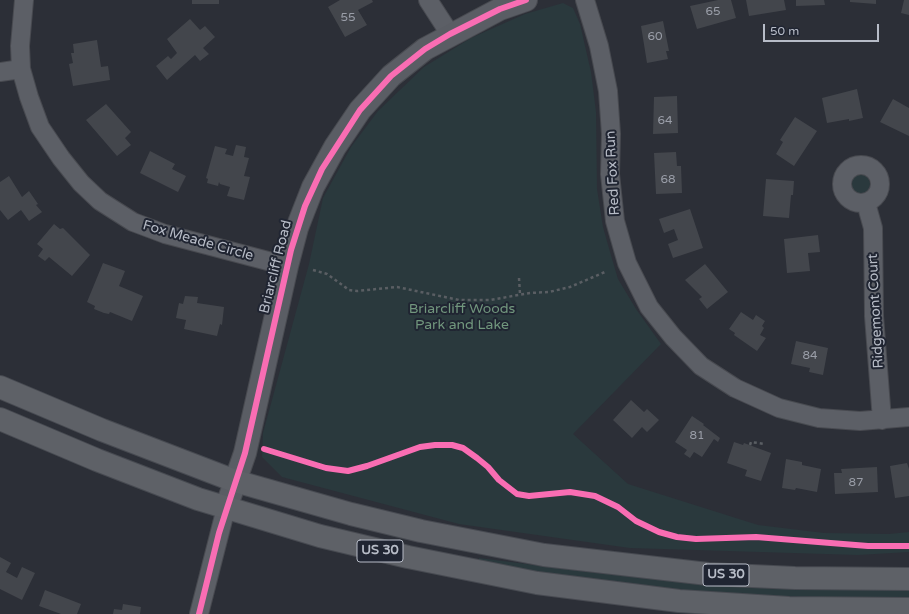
<!DOCTYPE html>
<style>
body{margin:0}
#map{position:relative;width:909px;height:614px;overflow:hidden;background:#2c2f37;font-family:"Varela Round",sans-serif}
canvas{display:block}
.scale{position:absolute;left:763px;top:24px;width:116px;height:18px;box-sizing:border-box;border:2px solid #b7bcc7;border-top:0;padding-left:5px;font-size:12px;line-height:14px;white-space:nowrap;color:#b7bcc7;-webkit-text-stroke:3px #202532;paint-order:stroke}
</style>
<div id="map">
<canvas width="909" height="614"></canvas>
<div class="scale">50 m</div>
</div>
<script>
const context = document.querySelector('canvas').getContext('2d');
context.lineJoin = 'round';
function fill(path, color) { context.fillStyle = color; context.fill(path, 'evenodd'); }
const poly = rows => new Path2D(rows.map(r => 'M' + r).join(''));
function stroke(path, color, width, dash) { context.strokeStyle = color; context.lineWidth = width; context.lineCap = dash ? 'butt' : 'round'; context.setLineDash(dash || []); context.stroke(path); }
function label(font, color, halo, rows, align = 'center') {
  context.font = font + ' "Varela Round",sans-serif'; context.lineWidth = 4; context.setLineDash([]); context.textBaseline = 'middle'; context.strokeStyle = halo; context.fillStyle = color; for (const [text, x, y, turn = 0] of rows) {
    context.save(); context.translate(x, y); context.rotate((+turn || 0) * Math.PI / 180); context.textAlign = isNaN(turn) ? turn : align; if (halo) context.strokeText(text, 0, 0); context.fillText(text, 0, 0); context.restore();
  }
}
fill(poly([
 [563,3,573,8,580,24,591,72,596,112,597,189,603,227,610,252,618,279,636,309,661,344,573,434,628,484,758,525,824,533,889,534,909,532,909,552,858,555,630,548,459,524,282,477,262,457,263,433,309,264,323,198,351,147,378,111,424,67,471,38,525,14],
 '848 184a11 11 0 1 1 22 0a11 11 0 1 1-22 0Z',
 [479,558,597,573,755,587,909,590,909,598,834,599,704,592,652,588,525,571,478,562]
]), '#2a393d');
fill(poly([
 [192,0,219,0,219,4,192,4],
 [340,0,372,0,373,2,358,10,367,25,345,37,328,7],
 [718,0,731,0,736,18,697,29,690,6],
 [746,0,784,0,786,10,749,16],
 [796,0,824,0,825,5,796,6],
 [850,0,876,0,876,4,850,2],
 [904,0,909,0,909,15,901,13],
 [190,19,200,30,205,26,215,37,203,48,209,54,200,61,195,55,167,80,156,66,168,56,171,59,177,53,167,39],
 [663,21,669,51,666,51,668,59,647,63,641,26],
 [97,40,101,67,108,66,110,80,73,86,69,64,73,63,71,53,74,53,73,44],
 [857,89,863,118,849,121,849,119,827,123,822,98],
 [677,96,678,133,653,134,654,97],
 [893,99,909,108,909,136,880,122],
 [106,104,131,132,125,138,131,145,117,156,86,120],
 [795,117,817,131,794,166,776,154,783,142,780,140],
 [236,145,246,147,244,157,249,158,244,176,250,177,244,200,227,196,230,187,220,184,219,182,218,186,207,183,208,179,206,178,215,146,227,149,225,154,233,156],
 [150,151,175,164,172,169,186,176,178,192,140,173],
 [676,152,677,166,681,166,682,193,656,194,654,153],
 [9,176,22,197,29,191,38,204,36,205,42,212,29,221,21,210,8,220,0,210,0,182],
 [766,179,794,181,793,195,791,195,789,218,763,216],
 [690,209,703,248,673,258,668,244,678,240,674,229,664,233,659,219],
 [54,224,60,229,63,228,90,255,72,276,49,257,45,261,38,256,43,249,37,244],
 [818,235,820,252,808,253,810,271,787,273,784,239],
 [103,263,125,271,119,286,143,296,132,321,110,312,109,314,104,313,94,309,95,306,87,302],
 [705,264,728,292,707,309,699,299,702,297,685,280],
 [185,296,198,297,197,303,224,307,222,325,220,324,217,336,184,329,186,320,176,318,179,303,183,304],
 [741,312,753,320,756,315,765,321,762,326,764,328,760,335,766,338,757,351,734,335,735,333,729,329],
 [796,341,828,348,823,375,809,372,810,368,791,364],
 [631,400,644,412,647,409,659,420,647,432,642,427,632,438,613,420],
 [692,416,704,424,703,425,720,438,718,442,714,439,702,457,694,452,690,458,684,454,687,450,675,442],
 [734,442,743,445,744,443,771,453,761,481,745,476,747,470,727,463],
 [786,459,802,462,802,465,821,469,817,492,796,488,795,490,782,488],
 [907,463,909,469,909,496,895,498,890,466],
 [877,467,878,492,835,494,834,473,842,473,841,469],
 [0,557,11,563,6,572,17,578,22,567,35,573,22,600,0,589],
 [45,590,81,604,77,614,61,614,39,606],
 [123,604,141,607,140,614,113,614,114,609,122,610]
]), '#43464c');
const street = poly([
 [24,0,20,46,21,69,29,97,40,127,61,158,81,183,100,201,133,222,165,234,287,266],
 [428,0,450,34],
 [585,0,599,46,608,91,611,134,610,174,615,221,627,263,649,307,673,337,701,366,735,388,779,408,819,418,860,421,909,417],
 [0,72,21,69],
 '842 184a19 19 0 1 1 38 0a19 19 0 1 1-38 0Z',
 [866,203,873,228,874,316,882,420],
 [199,614,226,508]
]);
const secondary = poly([
 [226,508,245,453,287,266,297,228,313,187,335,147,360,110,391,76,425,49,500,9,526,0]
]);
const primary = poly([
 [0,387,102,430,235,481,351,514,421,531,544,555,708,574,795,578,909,579],
 [0,419,97,460,198,499,320,536,408,557,537,583,679,601,789,608,909,609]
]);
stroke(street, '#484a50', 20);
stroke(secondary, '#484a50', 24);
stroke(primary, '#474a51', 24);
stroke(poly([
 [313,270,327,274,349,290,357,291,397,287,459,300,490,300,530,293,549,292,570,287,605,272],
 [519,278,520,294],
 [750,445,751,442,765,444]
]), '#5a5e63', 2.5, [3, 3]);
stroke(street, '#5c5f66', 18);
stroke(secondary, '#5a5d64', 22);
stroke(primary, '#5e6167', 22);
stroke(poly([
 [264,449,326,468,348,471,367,466,420,447,435,445,452,445,463,448,477,458,488,467,499,480,517,494,529,496,570,492,595,496,618,507,636,521,659,532,677,537,696,539,756,537,868,546,909,546],
 [199,614,219,533,245,453,291,250,305,206,322,169,360,110,391,76,425,49,450,34,500,9,526,0]
]), '#f96db3', 6);
label('12px', '#9a9ea8', null, [
 ["65",713,12],
 ["55",348,18],
 ["60",655,37],
 ["64",665,121],
 ["68",668,180],
 ["84",810,356],
 ["81",697,436],
 ["87",856,483]
]);
for (const [x, y, w] of [
 [380,551,46],
 [726,575,46]
]) { const box = new Path2D(); box.roundRect(x - w / 2, y - 11, w, 22, 3); context.fillStyle = '#202532'; context.fill(box); stroke(box, '#b7bcc7', 1); }
label('bold 13px', '#b7bcc7', null, [
 ["US 30",380,551],
 ["US 30",726,575]
]);
label('14px', '#b7bcc7', '#202532', [
 ["Red Fox Run",613,173,-93],
 ["Fox Meade Circle",198,241,16],
 ["Briarcliff Road",276,267,-76],
 ["Ridgemont Court",876,311,-93]
]);
label('14px', '#71967d', '#202532', [
 ["Briarcliff Woods",462,309],
 ["Park and Lake",462,325]
]);
</script>
